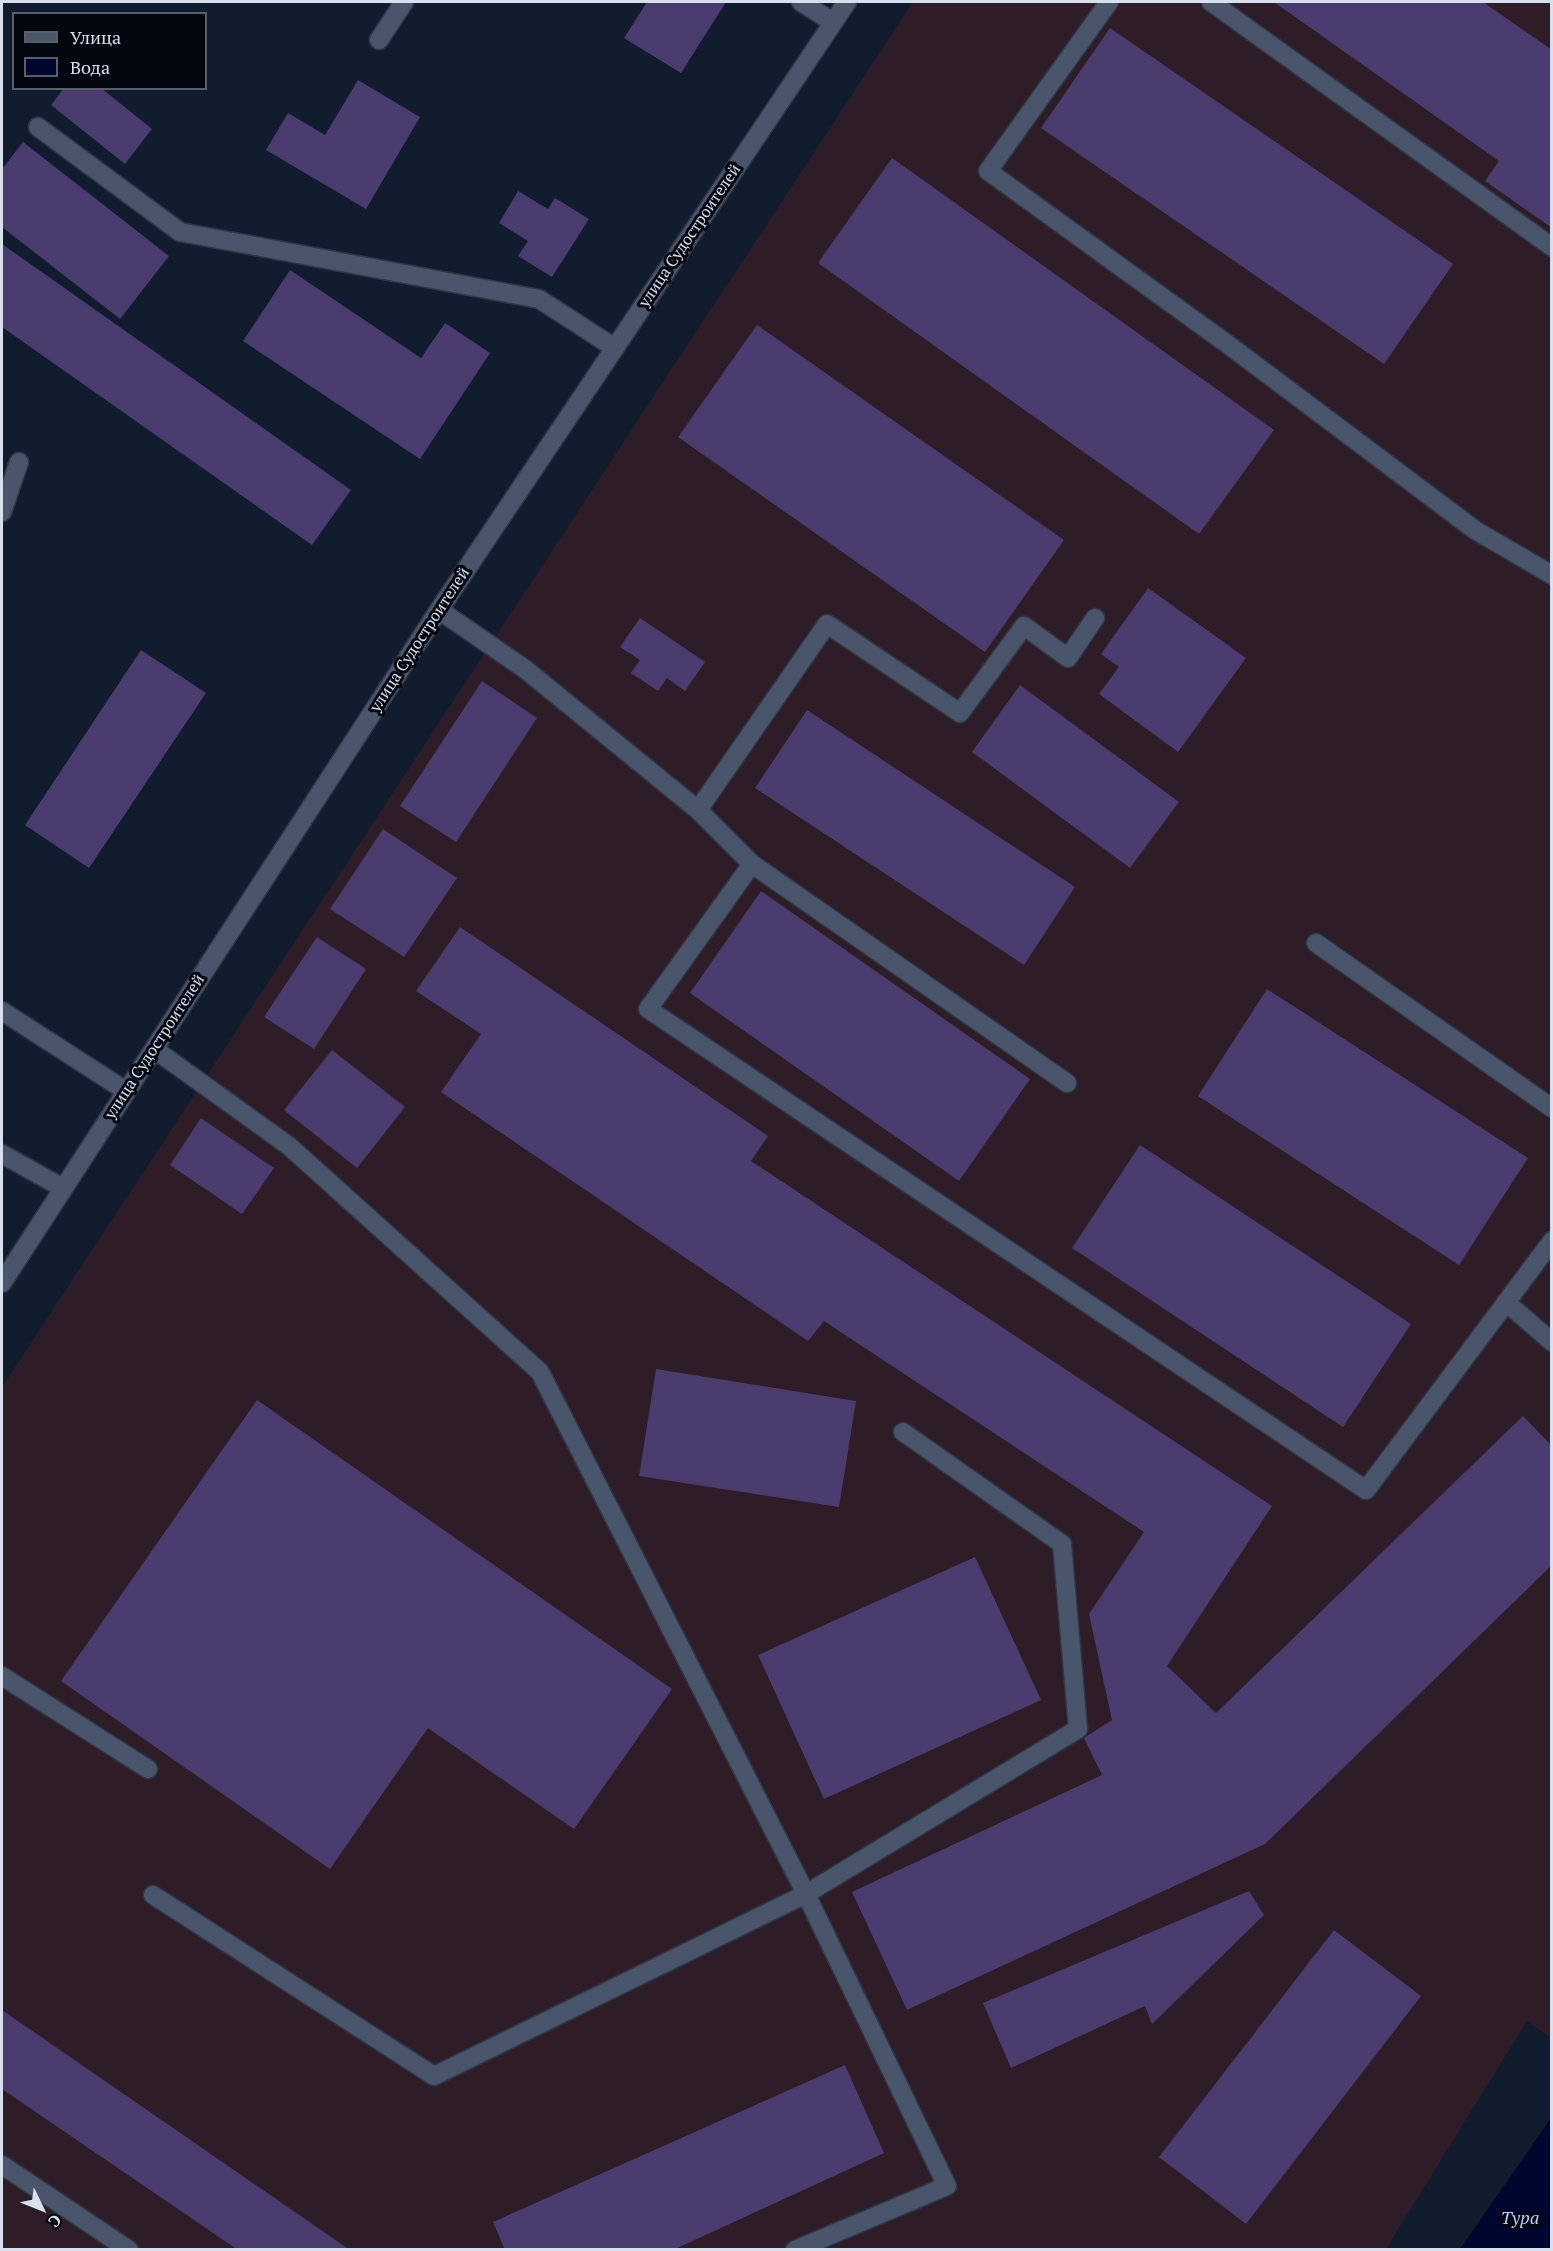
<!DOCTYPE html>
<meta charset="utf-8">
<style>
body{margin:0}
#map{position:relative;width:1553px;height:2251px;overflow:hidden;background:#111c2f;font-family:"PT Serif",serif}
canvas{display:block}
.frame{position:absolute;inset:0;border:3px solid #d8e0ee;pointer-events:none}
.legend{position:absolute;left:12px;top:12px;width:195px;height:78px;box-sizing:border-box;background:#04070f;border:2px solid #595e68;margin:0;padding:8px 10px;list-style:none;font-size:18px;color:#d8e0ee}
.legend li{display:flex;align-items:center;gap:12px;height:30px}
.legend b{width:30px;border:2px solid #595e68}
.north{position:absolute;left:12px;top:2179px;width:60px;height:60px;-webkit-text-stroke:4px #04070f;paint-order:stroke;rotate:133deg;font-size:16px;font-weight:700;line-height:24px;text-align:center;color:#d8e0ee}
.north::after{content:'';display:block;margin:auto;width:21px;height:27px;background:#d8e0ee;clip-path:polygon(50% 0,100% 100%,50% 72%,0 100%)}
</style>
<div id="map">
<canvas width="1553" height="2251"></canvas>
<div class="frame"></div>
<ul class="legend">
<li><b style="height:8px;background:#48556b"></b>Улица</li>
<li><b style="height:16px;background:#00062e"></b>Вода</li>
</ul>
<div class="north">С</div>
</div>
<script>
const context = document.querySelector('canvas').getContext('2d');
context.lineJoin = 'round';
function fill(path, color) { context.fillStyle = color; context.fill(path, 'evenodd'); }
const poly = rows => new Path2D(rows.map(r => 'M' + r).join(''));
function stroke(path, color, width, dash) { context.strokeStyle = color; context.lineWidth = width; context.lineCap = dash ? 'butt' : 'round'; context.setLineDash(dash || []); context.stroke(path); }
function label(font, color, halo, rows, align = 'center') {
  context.font = font + ' "PT Serif",serif'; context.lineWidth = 6; context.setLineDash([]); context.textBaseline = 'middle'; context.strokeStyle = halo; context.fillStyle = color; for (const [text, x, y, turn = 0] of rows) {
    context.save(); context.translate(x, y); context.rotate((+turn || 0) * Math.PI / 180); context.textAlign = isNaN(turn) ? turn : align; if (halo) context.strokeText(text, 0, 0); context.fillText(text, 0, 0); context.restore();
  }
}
fill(poly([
 [913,2,1551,2,1551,2038,1527,2021,1386,2249,2,2250,2,1387]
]), '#2e1d26');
fill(poly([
 [1551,2118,1551,2249,1460,2249]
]), '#00062e');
fill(poly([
 [647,2,726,2,681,73,624,38],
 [1274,2,1483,2,1552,50,1552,228,1485,181,1499,161],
 [1110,28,1453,264,1384,364,1041,128],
 [358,80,420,117,366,209,266,150,288,113,325,135],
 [64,88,101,88,152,129,125,164,51,105],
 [23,142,169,256,120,319,2,227,2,169],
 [892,158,1274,430,1199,534,818,263],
 [518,191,548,209,555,198,589,219,552,277,518,256,528,241,499,223],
 [2,244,351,490,312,545,2,327],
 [290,270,421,358,445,323,490,353,420,459,243,341],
 [757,325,1064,540,985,652,678,437],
 [1148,588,1246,658,1178,752,1099,694,1119,667,1101,654],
 [640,618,705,662,685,691,667,678,658,691,631,673,640,660,620,647],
 [141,650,206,693,89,868,25,825],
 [482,681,537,718,456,842,400,806],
 [1020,685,1179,802,1130,868,972,752],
 [807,710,1075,887,1024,965,755,788],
 [383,829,457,878,404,957,330,909],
 [761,891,1030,1079,959,1181,690,993],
 [460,927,768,1136,751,1161,1272,1506,1167,1666,1216,1713,1523,1416,1552,1446,1552,1565,1265,1844,907,2010,852,1892,1102,1775,1084,1738,1112,1720,1089,1614,1144,1532,824,1321,808,1341,441,1092,481,1034,416,991],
 [317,937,366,969,314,1049,264,1017],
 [1267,989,1528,1158,1459,1265,1198,1096],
 [332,1050,405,1107,357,1168,284,1110],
 [201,1118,274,1168,242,1214,170,1165],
 [1140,1145,1411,1324,1343,1427,1072,1248],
 [656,1369,856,1401,839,1507,639,1476],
 [257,1400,672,1689,574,1829,428,1728,330,1869,61,1681],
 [975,1557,1041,1700,824,1799,758,1655],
 [1249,1891,1264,1915,1152,2024,1145,2006,1011,2068,983,2003],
 [1334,1930,1421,1996,1246,2224,1159,2157],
 [2,2010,350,2250,238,2250,2,2089],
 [845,2065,884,2153,673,2250,505,2250,493,2222]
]), '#4a3c6e');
const minor = poly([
 [801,2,833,22],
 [1109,2,988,171,1230,346,1475,530,1552,575],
 [1211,2,1552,247],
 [379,40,404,2],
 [38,127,180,232,539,299,615,348],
 [2,512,19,462],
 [439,610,525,669,698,810,752,864,1067,1083],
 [698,810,827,624,960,713,1024,626,1068,658,1095,618],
 [752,864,648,1009,1366,1490,1552,1241],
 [1316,943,1552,1108],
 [2,1011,126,1091],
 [154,1049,289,1146,540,1372,806,1894,947,2186,795,2250],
 [2,1154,63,1188],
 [2,1283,439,610,847,2],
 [1506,1302,1552,1342],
 [2,1676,148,1769],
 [153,1895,434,2076,806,1894,1078,1729,1062,1544,903,1432],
 [2,2165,129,2250]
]);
stroke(minor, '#303646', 21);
stroke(minor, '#48556b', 18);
label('16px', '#d8e0ee', '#04070f', [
 ["улица Судостроителей",690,236,-56],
 ["улица Судостроителей",420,640,-57],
 ["улица Судостроителей",155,1047,-57]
]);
label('italic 18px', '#b7d0fc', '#04070f', [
 ["Тура",1520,2219]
]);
</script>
